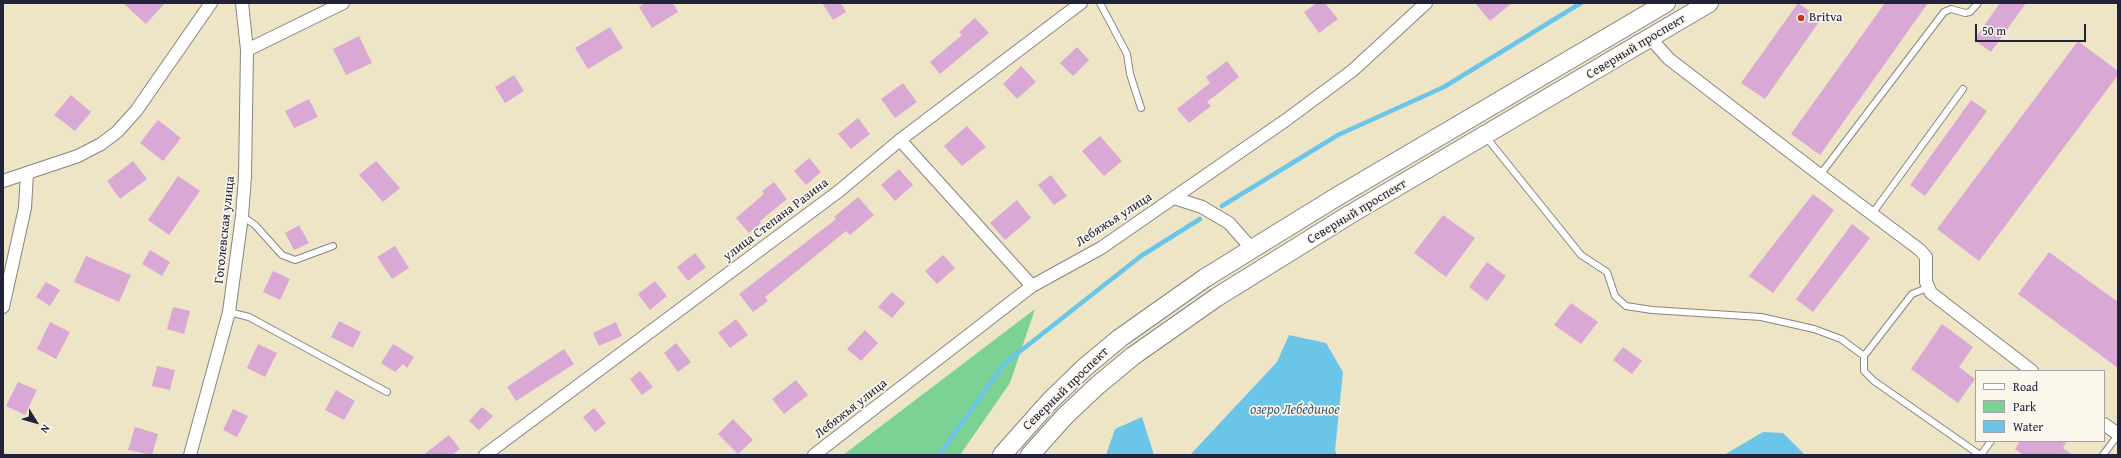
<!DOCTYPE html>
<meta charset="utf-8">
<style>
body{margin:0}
#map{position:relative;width:2121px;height:458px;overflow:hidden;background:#eee5c7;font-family:"Gentium Book Plus",serif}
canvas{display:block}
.frame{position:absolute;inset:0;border:4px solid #22223b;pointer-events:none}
.legend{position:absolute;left:1975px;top:370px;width:130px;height:72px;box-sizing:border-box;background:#fbf7ec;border:1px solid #a4a2a5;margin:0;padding:5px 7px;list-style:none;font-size:12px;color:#22223b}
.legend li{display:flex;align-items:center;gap:8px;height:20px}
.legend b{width:20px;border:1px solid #a4a2a5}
.north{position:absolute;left:16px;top:402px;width:40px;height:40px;-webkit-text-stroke:3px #fbf7ec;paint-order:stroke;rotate:127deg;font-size:11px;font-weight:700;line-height:16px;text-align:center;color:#22223b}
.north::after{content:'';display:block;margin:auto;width:14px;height:18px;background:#22223b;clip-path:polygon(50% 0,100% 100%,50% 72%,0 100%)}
.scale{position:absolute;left:1975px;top:24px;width:111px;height:18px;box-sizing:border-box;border:2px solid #22223b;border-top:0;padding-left:5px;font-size:12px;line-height:14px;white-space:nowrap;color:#22223b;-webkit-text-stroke:3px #fbf7ec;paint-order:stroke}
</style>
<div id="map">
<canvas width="2121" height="458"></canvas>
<div class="frame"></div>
<ul class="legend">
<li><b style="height:5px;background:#fff"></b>Road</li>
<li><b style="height:11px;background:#7cd195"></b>Park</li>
<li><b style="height:11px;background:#6bc5e8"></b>Water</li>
</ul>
<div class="north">N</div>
<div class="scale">50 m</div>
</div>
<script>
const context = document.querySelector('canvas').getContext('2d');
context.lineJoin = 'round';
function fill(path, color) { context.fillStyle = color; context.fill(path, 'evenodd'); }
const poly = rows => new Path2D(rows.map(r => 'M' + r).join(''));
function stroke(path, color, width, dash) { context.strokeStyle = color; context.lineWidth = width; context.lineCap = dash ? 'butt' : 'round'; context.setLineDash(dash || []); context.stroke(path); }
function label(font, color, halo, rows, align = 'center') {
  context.font = font + ' "Gentium Book Plus",serif'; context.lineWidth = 3.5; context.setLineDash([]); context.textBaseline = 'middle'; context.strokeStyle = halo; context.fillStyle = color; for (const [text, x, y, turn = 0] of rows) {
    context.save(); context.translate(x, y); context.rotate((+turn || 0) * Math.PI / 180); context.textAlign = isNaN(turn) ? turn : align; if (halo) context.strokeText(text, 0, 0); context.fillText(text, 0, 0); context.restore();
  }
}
fill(poly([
 [1035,309,1010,383,960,455,843,455]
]), '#7cd195');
fill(poly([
 [1289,335,1326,343,1343,372,1335,450,1337,455,1190,455,1277,362],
 [1142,417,1154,455,1106,455,1115,429],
 [1763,432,1783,433,1805,455,1724,455]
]), '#6bc5e8');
stroke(poly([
 [1222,206,1338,135,1444,87,1581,3],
 [939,455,1004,364,1141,256,1200,219]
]), '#6bc5e8', 4.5);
fill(poly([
 [123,3,165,3,146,24],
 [645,3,673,3,678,12,652,28,639,7],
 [822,3,841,3,846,12,833,20],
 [1317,3,1325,3,1338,19,1319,33,1304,12],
 [1475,3,1512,3,1490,21],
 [1798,3,1821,19,1765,99,1741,83],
 [1885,3,1928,3,1820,155,1791,134],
 [2000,3,2026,3,1991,52,1974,40],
 [975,18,989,33,940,74,930,62,962,35,959,32],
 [610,27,623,48,588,69,575,48],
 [359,36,372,63,346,75,333,49],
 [2078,41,2118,71,2118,75,1979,261,1937,229],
 [1077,47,1089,60,1073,76,1060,63],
 [1227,61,1239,77,1207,102,1211,106,1189,123,1177,109,1210,83,1206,77],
 [1021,66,1036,82,1017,99,1003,84],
 [514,75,524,91,505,103,495,87],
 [903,83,917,102,895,118,881,99],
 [71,95,91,112,75,131,54,115],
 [309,99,318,117,294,128,285,111],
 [1971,100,1987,111,1925,196,1910,185],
 [858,118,870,134,851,149,838,134],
 [158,120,181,138,163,161,140,143],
 [967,126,986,147,962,166,944,146],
 [1100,136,1122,161,1104,176,1082,151],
 [809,158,821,172,806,185,794,171],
 [133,161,147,179,120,199,107,181],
 [376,161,400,188,383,202,359,175],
 [899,169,913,185,895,201,881,185],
 [1051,175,1067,196,1054,205,1038,185],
 [178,176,200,191,169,235,148,220],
 [774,182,787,199,760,221,761,223,749,233,736,218,764,194,762,191],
 [1813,194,1834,210,1773,293,1749,276],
 [858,197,874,215,850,235,846,231,765,297,768,301,753,312,739,294,836,219,834,217],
 [1017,200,1031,218,1005,240,990,223],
 [1443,215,1475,238,1446,277,1414,253],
 [1852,224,1870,238,1813,312,1796,299],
 [299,225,309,243,294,250,285,233],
 [395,246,409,268,392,279,377,257],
 [150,250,170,262,162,276,142,264],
 [2049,252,2118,302,2118,368,2018,294],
 [695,253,706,267,688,281,677,267],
 [943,255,955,268,937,284,925,271],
 [86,256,131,275,119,302,74,282],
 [1487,262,1506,276,1487,301,1469,287],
 [273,271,290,279,280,300,263,292],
 [655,281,667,296,650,310,638,294],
 [46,282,60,290,50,306,36,297],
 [892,292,905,303,892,318,878,307],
 [1571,303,1598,322,1581,344,1554,325],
 [173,307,190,311,184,334,167,329],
 [736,319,748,335,730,348,718,333],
 [339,321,361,332,353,348,331,337],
 [50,322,70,332,56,359,37,349],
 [616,322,622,336,599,346,593,333],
 [1942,324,1973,347,1959,367,1975,379,1958,403,1911,369],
 [865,330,878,343,861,361,847,349],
 [676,343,691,362,678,372,664,353],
 [258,344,277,353,265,377,247,368],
 [393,344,414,357,407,368,403,364,395,372,381,363],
 [1623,347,1642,361,1632,374,1613,360],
 [564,349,574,364,516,401,507,387],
 [157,366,175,370,170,390,152,386],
 [640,371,653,387,642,395,630,379],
 [796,380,808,395,784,414,772,399],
 [18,382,37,390,25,415,6,406],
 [336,390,355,401,344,420,325,410],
 [482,407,493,416,479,430,469,421],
 [594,408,606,423,595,432,583,417],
 [233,409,248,416,237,437,223,430],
 [733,419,753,440,738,454,718,434],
 [135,427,158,434,152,455,128,450],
 [449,435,460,449,452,455,423,455],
 [2020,441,2067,441,2063,448,2073,455,2023,455,2015,449]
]), '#daa8d5');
const service = poly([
 [1100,3,1127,54,1130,74,1141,108],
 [1486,137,1581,255,1607,272,1615,296,1626,306,1652,310,1761,317,1814,329,1841,339,1864,356,1912,294,1927,288],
 [1820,175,1944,12,1951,9,1965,13,1970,12,1978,3],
 [1872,214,1963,89],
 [242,216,255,225,282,255,295,260,333,246],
 [229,312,249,317,387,392],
 [1864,356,1864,371,1874,381,1980,455],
 [1981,455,1991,441],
 [2103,455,2118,435]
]);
const minor = poly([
 [1651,39,1669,59,1820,175,1920,250,1926,257,1926,282,1931,293,2032,371],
 [247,50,343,3],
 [900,140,1032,286],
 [3,181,78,156,101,144,117,132,136,111,211,3],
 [1174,198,1202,207,1229,223,1252,249],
 [3,307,25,208,27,173],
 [2104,424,2118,434],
 [190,455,229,312,242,216,245,177,247,50,242,3],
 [485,455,839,191,900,140,1081,3],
 [814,455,1032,286,1101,248,1286,120,1352,71,1426,3]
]);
const primary = poly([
 [1002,455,1050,401,1084,368,1120,338,1205,278,1338,196,1666,3],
 [1030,455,1065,416,1098,385,1133,356,1217,297,1349,215,1709,3]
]);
stroke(service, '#888481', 8);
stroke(minor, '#888481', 14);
stroke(primary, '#888481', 20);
stroke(service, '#fff', 6);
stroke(minor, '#fff', 12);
stroke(primary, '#fff', 18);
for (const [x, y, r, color] of [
 [1801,18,4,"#c8321e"]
]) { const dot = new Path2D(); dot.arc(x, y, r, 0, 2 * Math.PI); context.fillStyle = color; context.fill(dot); stroke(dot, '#fbf7ec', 1.5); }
label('13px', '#22223b', '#fbf7ec', [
 ["Britva",1809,18]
], 'left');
label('13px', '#22223b', '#fbf7ec', [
 ["Северный проспект",1636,47,-31],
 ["Северный проспект",1357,212,-31],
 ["улица Степана Разина",776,220,-37],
 ["Лебяжья улица",1114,220,-33],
 ["Гоголевская улица",225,230,-84],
 ["Северный проспект",1066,389,-44],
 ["Лебяжья улица",851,409,-38]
]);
label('italic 14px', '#3c5b78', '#fbf7ec', [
 ["озеро Лебединое",1295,410]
]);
</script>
